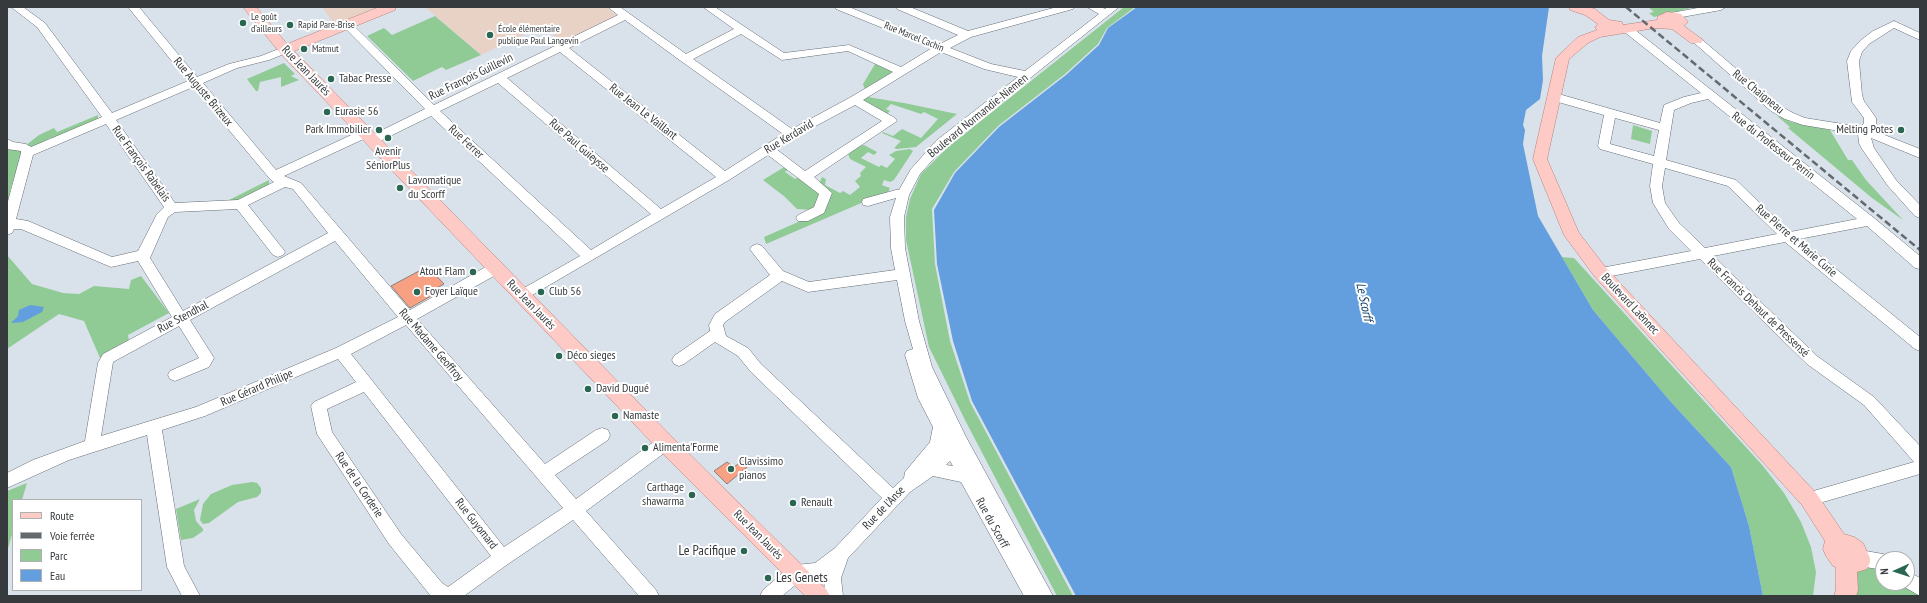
<!DOCTYPE html>
<meta charset="utf-8">
<style>
body{margin:0}
#map{position:relative;width:1927px;height:603px;overflow:hidden;background:#d9e2eb;font-family:"PT Sans Narrow",sans-serif}
canvas{display:block}
.frame{position:absolute;inset:0;border:8px solid #363a3d;pointer-events:none}
.legend{position:absolute;left:12px;top:499px;width:130px;height:92px;box-sizing:border-box;background:#fff;border:1px solid #afb0b1;margin:0;padding:5px 7px;list-style:none;font-size:12px;color:#363a3d}
.legend li{display:flex;align-items:center;gap:8px;height:20px}
.legend b{width:20px;border:1px solid #afb0b1}
.north{position:absolute;left:1875px;top:551px;width:40px;height:40px;box-sizing:border-box;background:#fff;border:1px solid #afb0b1;border-radius:50%;rotate:267deg;font-size:11px;font-weight:700;line-height:16px;text-align:center;color:#363a3d}
.north::after{content:'';display:block;margin:auto;width:14px;height:18px;background:#2a6753;clip-path:polygon(50% 0,100% 100%,50% 72%,0 100%)}
</style>
<div id="map">
<canvas width="1927" height="603"></canvas>
<div class="frame"></div>
<ul class="legend">
<li><b style="height:5px;background:#fdcac5"></b>Route</li>
<li><b style="height:5px;background:#64696e"></b>Voie ferrée</li>
<li><b style="height:11px;background:#90cb96"></b>Parc</li>
<li><b style="height:11px;background:#639ede"></b>Eau</li>
</ul>
<div class="north">N</div>
</div>
<script>
const context = document.querySelector('canvas').getContext('2d');
context.lineJoin = 'round';
function fill(path, color) { context.fillStyle = color; context.fill(path, 'evenodd'); }
const poly = rows => new Path2D(rows.map(r => 'M' + r).join(''));
function stroke(path, color, width, dash) { context.strokeStyle = color; context.lineWidth = width; context.lineCap = dash ? 'butt' : 'round'; context.setLineDash(dash || []); context.stroke(path); }
function label(font, color, halo, rows, align = 'center') {
  context.font = font + ' "PT Sans Narrow",sans-serif'; context.lineWidth = 4; context.setLineDash([]); context.textBaseline = 'middle'; context.strokeStyle = halo; context.fillStyle = color; for (const [text, x, y, turn = 0] of rows) {
    context.save(); context.translate(x, y); context.rotate((+turn || 0) * Math.PI / 180); context.textAlign = isNaN(turn) ? turn : align; if (halo) context.strokeText(text, 0, 0); context.fillText(text, 0, 0); context.restore();
  }
}
fill(poly([
 [322,7,377,7,335,25],
 [425,7,607,7,617,16,615,19,564,43,542,26,481,55]
]), '#e8d2c5');
fill(poly([
 [1124,7,1135,7,1107,28,1098,44,1065,74,998,126,954,172,932,209,935,264,950,341,970,402,1073,596,1057,596,965,420,929,347,906,240,906,217,910,199,921,174,948,147],
 [1648,7,1695,7,1654,17,1649,13,1654,12],
 [435,16,481,55,446,70,442,67,413,81,367,36,384,28,392,35],
 [284,63,295,74,291,76,299,80,281,87,281,77,260,82,258,91,256,91,247,79],
 [875,64,891,70,892,72,865,90,863,84],
 [868,97,904,103,957,114,916,147,897,149,894,148,901,141,882,133,883,132,893,136,902,129,921,138,938,119,924,112,921,114,891,104,886,109,890,111,886,115,862,101],
 [98,115,98,121,55,139,50,138,35,147,25,146,39,135,54,128,57,132],
 [1776,115,1791,122,1830,130,1848,160,1852,160,1866,180,1903,220,1872,198,1788,128,1790,127],
 [1633,125,1652,131,1650,144,1631,139],
 [864,145,877,152,874,155,868,152,861,158,879,167,881,165,887,168,895,159,889,155,896,151,910,149,913,151,894,180,890,182,884,180,882,185,890,188,887,194,866,201,766,244,764,237,823,211,819,184,822,177,826,179,825,185,840,193,843,191,850,195,860,187,855,181,861,176,860,173,866,167,850,159,848,154,858,146],
 [7,148,23,151,11,187,7,207],
 [786,166,790,168,785,172,795,179,799,177,822,194,815,210,797,209,785,197,763,180],
 [269,180,269,185,235,201,227,201],
 [7,255,32,284,63,293,79,294,94,286,129,289,131,280,141,276,169,313,128,335,129,341,100,358,84,321,59,314,7,349],
 [1562,257,1574,258,1763,466,1784,493,1801,522,1811,547,1816,572,1813,596,1763,596,1749,526,1731,467,1670,401,1593,310],
 [252,482,257,483,261,488,261,493,257,497,238,502,209,523,203,524,200,520,203,504,211,494,232,485],
 [27,483,22,500,13,500,13,531,7,552,7,491],
 [200,499,194,510,196,521,203,529,203,531,193,538,181,540,176,509],
 [1883,562,1883,583,1907,583,1920,596,1845,596,1846,563]
]), '#90cb96');
fill(poly([
 [1137,7,1549,7,1542,56,1543,80,1540,99,1526,110,1523,125,1525,130,1523,144,1538,216,1593,310,1670,401,1731,467,1749,526,1763,596,1076,596,972,401,953,341,937,264,934,210,955,173,999,127,1066,75,1099,45,1108,28],
 [30,305,44,307,42,312,23,322,11,323,18,316,19,310]
]), '#639ede');
const building = poly([
 [430,269,444,284,435,289,438,292,410,308,391,286,419,271,421,274,430,269],
 [746,458,752,463,727,484,714,471,727,462,734,467,746,458]
]);
fill(building, '#f8a082');
stroke(building, '#8b7f7b', 1);
const minor = poly([
 [11,7,23,7,45,23,112,113,188,81,128,7,139,7,197,77,229,64,261,56,281,48,289,48,291,50,289,52,269,60,237,68,203,83,276,170,362,130,370,130,372,133,370,136,284,176,301,183,410,310,491,264,496,263,501,264,503,268,501,272,417,319,545,464,596,430,602,428,608,430,610,435,608,440,555,475,576,499,659,438,665,436,671,438,673,443,671,448,586,511,656,590,659,596,639,596,573,520,508,564,464,596,430,595,389,544,317,434,311,406,314,402,356,382,338,359,205,416,162,430,184,566,200,596,182,596,167,567,147,435,69,460,7,488,7,473,33,460,85,441,98,363,103,354,172,317,138,261,111,267,21,229,14,229,12,233,7,235,7,205,21,153,21,151,7,149,7,139,13,142,26,144,31,147,102,117,37,27,11,7],
 [193,87,270,179,274,182,238,200,175,203,116,120,193,87],
 [106,124,164,207,157,214,138,251,112,257,28,221,16,219,33,155,106,124],
 [285,187,293,189,328,233,183,311,150,258,168,217,175,212,237,209,273,255,278,257,283,255,285,252,283,249,248,205,285,187],
 [335,241,398,317,336,348,196,407,101,436,113,362,179,326,199,358,170,371,168,375,170,379,175,381,209,367,214,358,190,320,335,241],
 [406,325,563,508,504,547,351,354,406,325],
 [364,392,491,556,448,587,442,583,401,534,332,432,327,409,364,392],
 [608,7,620,7,686,54,734,29,703,7,715,7,784,53,849,45,901,67,932,48,836,9,835,7,849,7,940,44,958,35,897,9,896,7,910,7,968,31,1057,7,1074,7,1073,9,971,37,950,48,991,64,1025,71,1099,14,1087,7,1101,7,1105,9,1107,7,1119,7,945,146,920,174,909,195,904,217,905,248,919,321,932,367,966,437,1053,596,1024,596,961,482,933,476,910,492,848,558,841,578,843,596,825,596,824,577,800,581,782,596,760,596,763,590,790,567,796,565,815,563,835,548,882,498,751,372,738,356,715,342,684,364,679,366,674,364,672,360,674,356,710,331,709,325,715,314,770,275,752,252,750,249,752,246,757,244,762,246,783,271,809,282,895,270,891,248,890,217,896,198,868,206,863,205,862,202,863,199,896,190,899,190,911,169,937,140,1018,77,984,69,941,52,863,100,895,118,897,121,814,177,832,193,824,213,808,221,798,221,796,218,798,215,814,207,819,194,768,155,729,180,522,301,517,300,515,296,517,292,580,256,431,116,376,143,368,143,366,140,368,137,425,109,342,25,347,22,351,23,434,105,618,15,608,7],
 [625,20,681,61,783,134,725,171,569,48,625,20],
 [741,34,782,60,848,51,893,72,851,97,792,129,693,59,741,34],
 [560,52,716,177,661,209,507,78,560,52],
 [498,83,651,214,591,250,440,111,498,83],
 [855,105,882,121,805,171,776,149,795,137,855,105],
 [897,280,905,321,913,349,907,351,905,355,918,398,933,427,930,442,905,472,904,478,893,488,761,364,748,348,726,336,723,325,725,322,782,281,808,292,897,280],
 [950,461,953,466,946,465,950,461],
 [1703,7,1726,7,1721,10,1671,19,1666,16,1671,13,1703,7],
 [1894,21,1920,33,1920,40,1894,28,1869,44,1862,52,1859,61,1862,95,1864,101,1876,118,1876,124,1872,130,1920,149,1920,158,1871,138,1874,148,1896,180,1920,205,1920,218,1915,216,1888,186,1862,149,1859,143,1858,134,1803,125,1785,119,1771,111,1691,40,1692,38,1700,38,1779,105,1793,113,1805,118,1861,127,1864,123,1864,118,1852,102,1847,61,1851,51,1861,40,1873,31,1894,21],
 [1626,25,1630,26,1874,218,1920,256,1920,269,1915,268,1867,226,1799,239,1920,337,1920,351,1915,349,1785,242,1713,256,1817,356,1874,397,1920,446,1920,474,1809,506,1803,504,1801,499,1803,494,1914,462,1864,405,1807,364,1700,259,1601,278,1596,277,1594,273,1596,269,1601,268,1691,251,1669,229,1653,203,1650,186,1653,164,1600,149,1598,146,1604,115,1551,100,1549,97,1555,93,1660,123,1664,105,1684,97,1701,93,1622,30,1621,28,1622,26,1626,25],
 [1708,99,1857,219,1790,232,1736,180,1666,160,1674,110,1691,103,1708,99],
 [1615,118,1659,130,1654,156,1610,144,1615,118],
 [1665,168,1728,186,1777,234,1705,248,1679,223,1665,203,1662,186,1665,168],
 [1860,550,1883,554,1889,556,1890,559,1883,559,1883,570,1860,566,1854,564,1852,558,1854,552,1860,550],
 [1907,571,1920,578,1920,596,1901,585,1900,583,1907,583,1907,571]
]);
const major = poly([
 [243,7,256,7,287,44,379,7,396,7,395,10,294,51,672,437,826,589,830,596,805,596,658,449,280,53,243,7],
 [1569,7,1588,7,1595,9,1609,20,1622,22,1623,25,1657,20,1658,16,1667,12,1676,13,1681,14,1688,22,1684,26,1703,40,1701,43,1691,43,1672,29,1655,28,1600,37,1588,43,1569,59,1547,159,1579,233,1607,269,1816,493,1844,534,1854,537,1863,543,1870,558,1870,562,1867,569,1857,572,1858,590,1856,596,1834,596,1836,590,1836,567,1833,566,1826,556,1823,549,1825,541,1802,505,1595,277,1564,235,1533,159,1556,58,1578,37,1597,30,1595,27,1598,24,1585,15,1570,10,1569,7]
]);
stroke(minor, '#656c75', 1);
stroke(major, '#b7807d', 1);
fill(minor, '#fff');
fill(major, '#fdcac5');
stroke(poly([
 [1626,7,1920,250]
]), '#64696e', 2.5, [7, 3.5]);
for (const [x, y, r, color] of [
 [243,23,4,"#2a6753"],
 [290,25,4,"#2a6753"],
 [490,35,4,"#2a6753"],
 [304,49,4,"#2a6753"],
 [331,79,4,"#2a6753"],
 [327,112,4,"#2a6753"],
 [379,130,4,"#2a6753"],
 [1901,130,4,"#2a6753"],
 [388,138,4,"#2a6753"],
 [400,188,4,"#2a6753"],
 [473,272,4,"#2a6753"],
 [417,292,4,"#2a6753"],
 [541,292,4,"#2a6753"],
 [559,356,4,"#2a6753"],
 [588,389,4,"#2a6753"],
 [615,416,4,"#2a6753"],
 [645,448,4,"#2a6753"],
 [731,469,4,"#2a6753"],
 [692,495,4,"#2a6753"],
 [793,503,4,"#2a6753"],
 [744,551,4,"#2a6753"],
 [768,578,4,"#2a6753"]
]) { const dot = new Path2D(); dot.arc(x, y, r, 0, 2 * Math.PI); context.fillStyle = color; context.fill(dot); stroke(dot, '#fff', 1.5); }
label('10px', '#363a3d', '#fff', [
 ["Le goût",251,17],
 ["d’ailleurs",251,29],
 ["Rapid Pare-Brise",298,25],
 ["École élémentaire",498,29],
 ["publique Paul Langevin",498,41],
 ["Matmut",312,49]
], 'left');
label('10px', '#363a3d', '#fff', [
 ["Rue Marcel Cachin",914,37,22]
]);
label('12px', '#363a3d', '#fff', [
 ["Rue Jean Jaurès",306,71,46],
 ["Rue François Guillevin",471,77,-26],
 ["Rue Auguste Brizeux",203,92,50],
 ["Rue Chaigneau",1758,92,39],
 ["Rue Jean Le Vaillant",643,112,38],
 ["Boulevard Normandie-Niemen",978,116,-39],
 ["Rue Kerdavid",789,137,-31],
 ["Rue Ferrer",466,142,43],
 ["Rue Paul Guieysse",579,146,41],
 ["Rue du Professeur Perrin",1773,146,38],
 ["Rue François Rabelais",141,164,54],
 ["Rue Pierre et Marie Curie",1796,241,41],
 ["Boulevard Laënnec",1630,304,47],
 ["Rue Jean Jaurès",531,305,46],
 ["Rue Francis Dehaut de Pressensé",1758,308,44],
 ["Rue Stendhal",183,317,-28],
 ["Rue Madame Geoffroy",431,345,49],
 ["Rue Gérard Philipe",257,388,-23],
 ["Rue de la Corderie",359,485,56],
 ["Rue de l'Anse",884,508,-46],
 ["Rue du Scorff",992,523,61],
 ["Rue Guyomard",476,524,52],
 ["Rue Jean Jaurès",758,535,45]
]);
label('12px', '#363a3d', '#fff', [
 ["Tabac Presse",339,79],
 ["Eurasie 56",335,112],
 ["Park Immobilier",371,130,"right"],
 ["Melting Potes",1893,130,"right"],
 ["Avenir",388,152,"center"],
 ["SéniorPlus",388,166,"center"],
 ["Lavomatique",408,181],
 ["du Scorff",408,195],
 ["Atout Flam",465,272,"right"],
 ["Foyer Laïque",425,292],
 ["Club 56",549,292],
 ["Déco sieges",567,356],
 ["David Dugué",596,389],
 ["Namaste",623,416],
 ["Alimenta'Forme",653,448],
 ["Clavissimo",739,462],
 ["pianos",739,476],
 ["Carthage",684,488,"right"],
 ["shawarma",684,502,"right"],
 ["Renault",801,503]
], 'left');
label('italic 13px', '#08345d', '#fff', [
 ["Le Scorff",1364,302,78]
]);
label('14px', '#363a3d', '#fff', [
 ["Le Pacifique",736,551],
 ["Les Genets",776,578,"left"]
], 'right');
</script>
